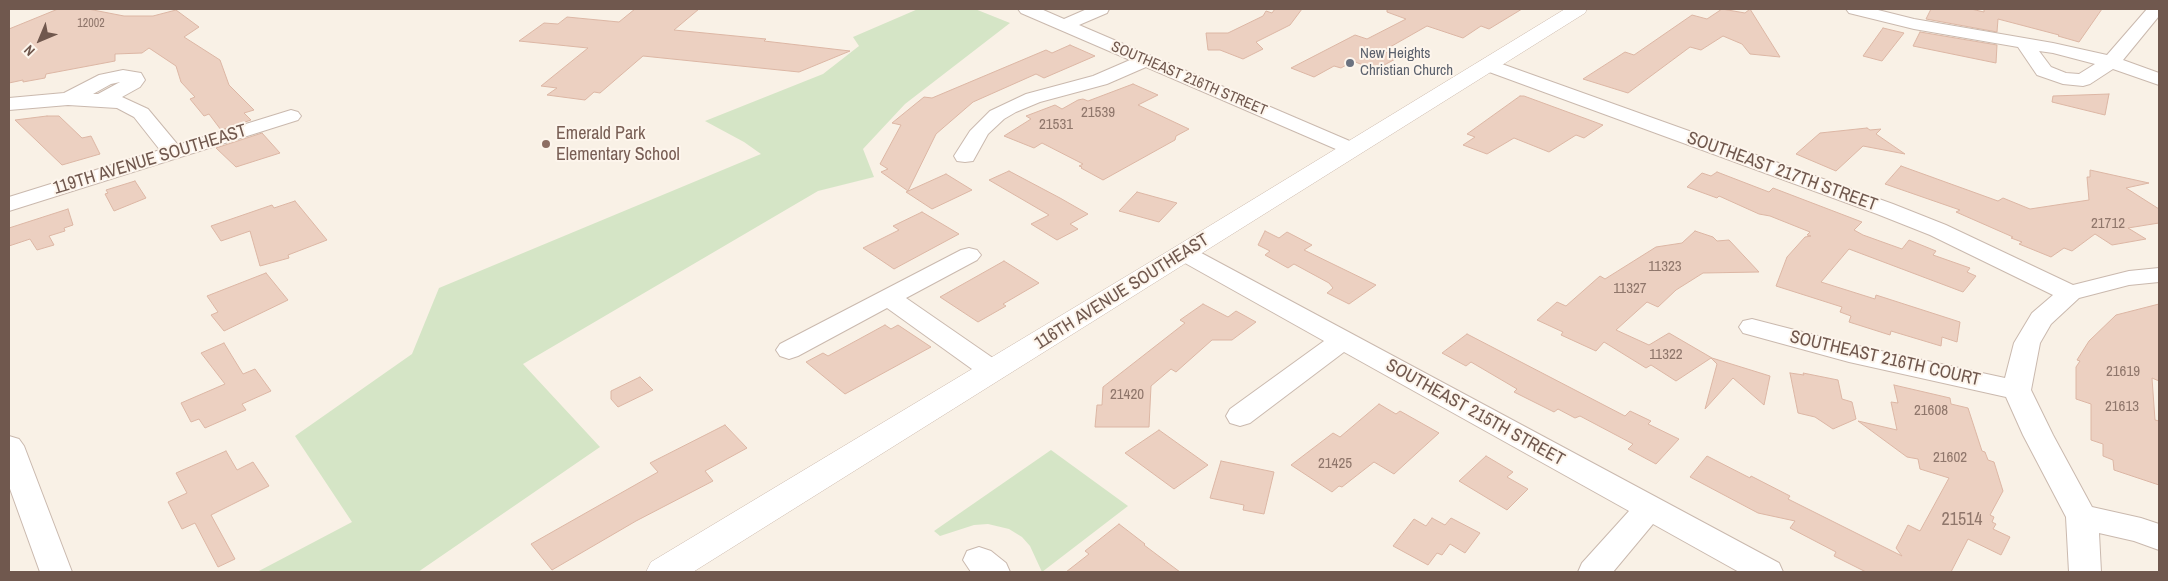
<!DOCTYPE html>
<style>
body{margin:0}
#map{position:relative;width:2168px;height:581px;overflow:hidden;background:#f9f1e6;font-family:"Archivo Narrow",sans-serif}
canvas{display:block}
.frame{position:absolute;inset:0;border:10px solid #70584e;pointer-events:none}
.north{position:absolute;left:15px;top:15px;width:50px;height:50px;-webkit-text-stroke:4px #fdf5ec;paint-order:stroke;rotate:225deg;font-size:14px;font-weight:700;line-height:20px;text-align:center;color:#70584e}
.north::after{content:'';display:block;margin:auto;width:18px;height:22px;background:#70584e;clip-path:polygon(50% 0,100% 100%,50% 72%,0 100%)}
</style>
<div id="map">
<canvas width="2168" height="581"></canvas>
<div class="frame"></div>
<div class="north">N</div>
</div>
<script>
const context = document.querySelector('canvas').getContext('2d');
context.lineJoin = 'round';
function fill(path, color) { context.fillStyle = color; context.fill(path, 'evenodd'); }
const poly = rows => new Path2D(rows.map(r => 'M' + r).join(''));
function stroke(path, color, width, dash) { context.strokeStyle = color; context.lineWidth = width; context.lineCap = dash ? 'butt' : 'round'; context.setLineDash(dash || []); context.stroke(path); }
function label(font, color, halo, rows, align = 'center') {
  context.font = font + ' "Archivo Narrow",sans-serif'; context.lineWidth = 4; context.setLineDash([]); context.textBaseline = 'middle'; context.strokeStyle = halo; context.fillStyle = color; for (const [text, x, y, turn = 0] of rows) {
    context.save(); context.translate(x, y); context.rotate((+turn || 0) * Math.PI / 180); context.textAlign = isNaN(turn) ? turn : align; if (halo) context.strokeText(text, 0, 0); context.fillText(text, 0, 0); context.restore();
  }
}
fill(poly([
 [918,9,975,9,1010,23,905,104,863,149,874,177,818,191,523,364,600,447,418,572,257,572,352,522,295,436,412,354,439,288,761,154,744,142,705,121,823,74,859,46,853,37],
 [1051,450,1128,506,1042,572,1030,546,1022,537,1009,529,988,524,974,525,940,536,934,531]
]), '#d5e5c6');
const building = poly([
 [58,9,88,9,124,16,153,16,176,10,199,27,184,37,220,60,229,85,254,110,244,113,251,120,221,130,209,114,204,116,190,99,195,97,181,82,176,66,149,48,142,53,115,54,115,61,46,74,45,78,23,82,23,80,9,83,9,29,58,9],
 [635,9,699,9,674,30,766,39,764,41,850,51,799,72,643,56,600,93,594,92,585,100,547,95,557,88,541,86,588,48,519,41,544,23,558,24,567,17,619,22,635,9],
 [1275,9,1302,9,1290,25,1256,42,1263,49,1243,59,1220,50,1208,50,1206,33,1228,33,1263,16,1266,11,1272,13,1275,9],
 [1387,9,1522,9,1489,29,1481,26,1463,38,1427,26,1383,51,1399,57,1375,70,1353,61,1341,68,1334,66,1314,77,1291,68,1355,35,1367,39,1406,19,1387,12,1387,9],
 [1722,9,1745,13,1750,9,1780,57,1750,54,1742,44,1723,36,1701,50,1690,47,1628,93,1583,79,1625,52,1634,55,1692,15,1707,19,1722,9],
 [1931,9,1971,9,1984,12,1984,9,2102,9,2079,42,2058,36,2059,35,1998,19,1997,32,1926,19,1931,9],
 [1883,28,1904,33,1882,61,1863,56,1883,28],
 [1920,32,1997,45,1996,63,1913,46,1920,32],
 [1070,45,1095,56,1044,78,1036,74,973,102,936,134,908,191,881,172,888,169,880,164,901,125,892,123,924,97,932,98,1046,50,1052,53,1070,45],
 [1133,84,1158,95,1138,105,1189,129,1176,136,1175,140,1103,180,1081,168,1082,167,1079,166,1083,164,1042,143,1034,148,1004,136,1031,119,1026,116,1055,105,1062,109,1078,100,1083,99,1088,101,1133,84],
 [2109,94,2105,115,2052,102,2053,96,2109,94],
 [1520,96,1524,96,1603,125,1584,138,1576,135,1549,152,1514,138,1487,154,1463,145,1475,137,1467,134,1520,96],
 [47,116,59,116,82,138,91,136,100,154,62,165,15,120,47,116],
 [1867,128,1870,130,1881,129,1876,134,1905,154,1863,146,1836,171,1796,154,1820,133,1867,128],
 [262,133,280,153,236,167,216,148,262,133],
 [1901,166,1998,201,2003,198,2030,209,2089,200,2087,177,2090,177,2090,170,2149,183,2126,188,2159,209,2159,223,2128,228,2146,239,2112,245,2095,234,2072,251,2064,248,2051,257,2019,244,2022,242,2011,238,2013,237,1956,212,1960,210,1885,184,1901,166],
 [1009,171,1060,198,1088,214,1070,224,1078,229,1057,240,1031,224,1049,215,989,180,1009,171],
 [1717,172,1769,192,1773,188,1862,222,1854,230,1863,235,1902,249,1909,240,1936,251,1933,255,1970,268,1967,272,1976,276,1963,292,1849,249,1821,282,1875,299,1876,295,1960,322,1957,342,1942,337,1941,346,1891,331,1890,335,1849,322,1851,316,1840,312,1842,307,1776,286,1787,257,1805,237,1811,236,1807,235,1810,232,1770,216,1759,214,1719,196,1717,198,1687,187,1702,173,1711,176,1717,172],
 [946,174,972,190,932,209,906,192,946,174],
 [135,181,146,198,114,211,105,194,108,193,106,190,135,181],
 [1137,192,1177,203,1159,222,1119,211,1137,192],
 [295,201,327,240,288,255,289,258,260,266,250,231,221,241,211,226,272,205,274,208,295,201],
 [68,209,73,225,64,228,65,231,49,236,54,245,37,250,30,239,9,246,9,228,68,209],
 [922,212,959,234,894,269,863,248,899,230,893,226,922,212],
 [1265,231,1279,238,1287,232,1312,245,1304,250,1376,285,1349,304,1327,293,1333,288,1329,283,1294,264,1288,268,1265,255,1270,251,1258,245,1265,231],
 [1695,231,1713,237,1717,241,1729,240,1759,272,1703,273,1676,290,1658,307,1647,302,1616,330,1649,345,1669,333,1712,358,1770,376,1764,405,1733,378,1705,409,1717,364,1711,358,1676,381,1651,365,1646,368,1604,342,1596,351,1561,335,1563,332,1537,320,1557,302,1566,306,1600,276,1605,279,1656,247,1682,243,1695,231],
 [1004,261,1039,283,1003,304,1006,306,978,322,940,297,1004,261],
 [266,273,288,300,224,331,211,315,218,312,207,296,266,273],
 [1203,304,1228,317,1236,311,1256,322,1232,340,1212,340,1176,372,1171,369,1151,386,1149,427,1095,427,1097,405,1102,405,1103,387,1185,323,1180,320,1203,304],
 [2159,304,2159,381,2152,378,2155,420,2159,421,2159,485,2114,470,2113,460,2103,456,2103,444,2091,440,2091,404,2076,399,2076,367,2080,361,2077,360,2089,341,2116,315,2159,304],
 [885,325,891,329,898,325,931,347,845,394,806,362,823,353,828,356,885,325],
 [1467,334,1625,416,1630,411,1651,421,1648,424,1679,439,1656,464,1628,449,1633,444,1580,416,1575,418,1558,409,1554,412,1514,392,1517,389,1471,362,1466,366,1442,353,1467,334],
 [224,343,243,374,255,369,271,391,242,404,246,410,205,428,199,419,191,422,181,403,225,384,201,353,224,343],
 [1790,373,1804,375,1803,373,1838,380,1842,399,1852,402,1856,419,1833,429,1815,417,1798,413,1790,373],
 [640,377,653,390,618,407,611,399,611,391,640,377],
 [1894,385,1950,398,1951,404,1968,408,1982,451,1985,452,1988,460,1994,462,2003,491,1990,515,1994,517,1992,522,1996,524,1993,529,2010,537,2001,555,1968,539,1951,572,1866,572,1834,556,1836,552,1790,528,1795,521,1758,513,1690,477,1707,456,1750,478,1751,476,1790,496,1788,499,1902,556,1896,548,1908,525,1920,531,1949,478,1920,469,1918,459,1907,457,1858,421,1897,430,1891,402,1898,403,1894,385],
 [1379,404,1396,414,1400,411,1439,433,1394,474,1374,462,1342,487,1339,486,1332,492,1291,465,1333,433,1340,437,1379,404],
 [725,425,747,448,705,471,713,481,636,521,552,570,531,544,658,472,650,463,725,425],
 [1159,430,1208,465,1174,489,1125,453,1159,430],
 [226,451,237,470,253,462,269,486,211,515,235,559,218,567,195,523,182,529,168,502,187,493,176,473,226,451],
 [1486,456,1513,472,1507,477,1528,489,1507,510,1459,481,1486,456],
 [1221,461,1274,472,1264,514,1243,510,1244,505,1210,498,1221,461],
 [1432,518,1445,525,1451,518,1480,533,1465,553,1450,544,1442,555,1437,553,1428,565,1393,546,1414,519,1426,526,1432,518],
 [1119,524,1145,544,1144,545,1180,572,1066,572,1089,554,1085,551,1119,524]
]);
fill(building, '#ecd0c1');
stroke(building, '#dcb6a4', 1);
const street = poly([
 [1018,9,1041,9,1064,19,1087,9,1109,9,1107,13,1079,25,1359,145,1363,149,1359,153,1352,155,1345,153,1146,67,1107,84,1040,102,1016,112,1004,119,988,134,973,161,965,162,957,161,954,156,970,131,990,111,1026,94,1093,76,1130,60,1021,13,1018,9],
 [1846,9,1874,9,1914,19,2053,43,2107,55,2147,9,2159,9,2159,16,2123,60,2159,73,2159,85,2113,69,2090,84,2083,86,2063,84,2037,75,2018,47,1914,29,1849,13,1846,9],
 [2039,51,2053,53,2095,64,2079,74,2066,73,2051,67,2039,51],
 [1488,59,1893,204,1946,225,2073,285,2129,271,2159,268,2159,282,2129,285,2079,298,2051,324,2040,343,2031,390,2053,435,2092,507,2141,518,2159,524,2159,550,2134,541,2099,533,2101,572,2069,572,2066,517,2023,435,2006,397,1849,362,1743,333,1739,327,1743,321,1752,319,1849,344,2005,378,2014,343,2032,313,2053,295,1930,235,1877,214,1481,69,1479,65,1481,61,1488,59],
 [123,70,141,73,145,80,140,87,122,97,148,109,178,145,291,110,298,112,301,116,298,120,9,211,9,197,160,150,134,117,117,108,68,105,9,110,9,98,64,93,99,75,123,70],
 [120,82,98,94,93,94,111,84,120,82],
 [1184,246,1192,248,1779,563,1783,572,1739,572,1653,524,1613,572,1578,572,1582,563,1629,511,1344,352,1250,423,1240,426,1230,423,1226,416,1230,409,1324,341,1176,258,1172,253,1176,248,1184,246],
 [969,248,977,250,981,255,977,260,906,298,1003,365,1007,371,1003,377,993,380,983,377,887,308,798,356,789,359,780,356,776,350,780,344,961,250,969,248],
 [9,436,19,439,24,446,72,572,40,572,9,486,9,436],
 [979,547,991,551,1006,563,1010,572,971,572,963,560,967,551,979,547]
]);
const secondary = poly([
 [1565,9,1587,9,1585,13,693,572,646,572,651,562,1175,247,1565,9]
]);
stroke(street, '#cab9ae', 2);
stroke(secondary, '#ccb9ac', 1);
fill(street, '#fff');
fill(secondary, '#fff');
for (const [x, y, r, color] of [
 [1350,63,5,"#6b7280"],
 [546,144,5,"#8d6e63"]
]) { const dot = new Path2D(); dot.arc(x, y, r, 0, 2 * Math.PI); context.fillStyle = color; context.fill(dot); stroke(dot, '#fdf5ec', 2); }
label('12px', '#8f766b', null, [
 ["12002",91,24]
]);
label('15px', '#5b616d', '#fdf5ec', [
 ["New Heights",1360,54],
 ["Christian Church",1360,71]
], 'left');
label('15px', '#70584e', '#fdf5ec', [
 ["SOUTHEAST 216TH STREET",1189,79,23]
]);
label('15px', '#8f766b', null, [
 ["21539",1098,113],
 ["21531",1056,125],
 ["21712",2108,224],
 ["11323",1665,267],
 ["11327",1630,289],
 ["11322",1666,355],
 ["21619",2123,372],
 ["21420",1127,395],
 ["21613",2122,407],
 ["21608",1931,411],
 ["21602",1950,458],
 ["21425",1335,464]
]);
label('18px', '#785e54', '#fdf5ec', [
 ["Emerald Park",556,134],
 ["Elementary School",556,155]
], 'left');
label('18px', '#70584e', '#fdf5ec', [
 ["119TH AVENUE SOUTHEAST",150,160,-17],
 ["SOUTHEAST 217TH STREET",1782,172,20],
 ["116TH AVENUE SOUTHEAST",1122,292,-32],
 ["SOUTHEAST 216TH COURT",1885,359,13],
 ["SOUTHEAST 215TH STREET",1475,413,29]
]);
label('18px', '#8f766b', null, [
 ["21514",1962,520]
]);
</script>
